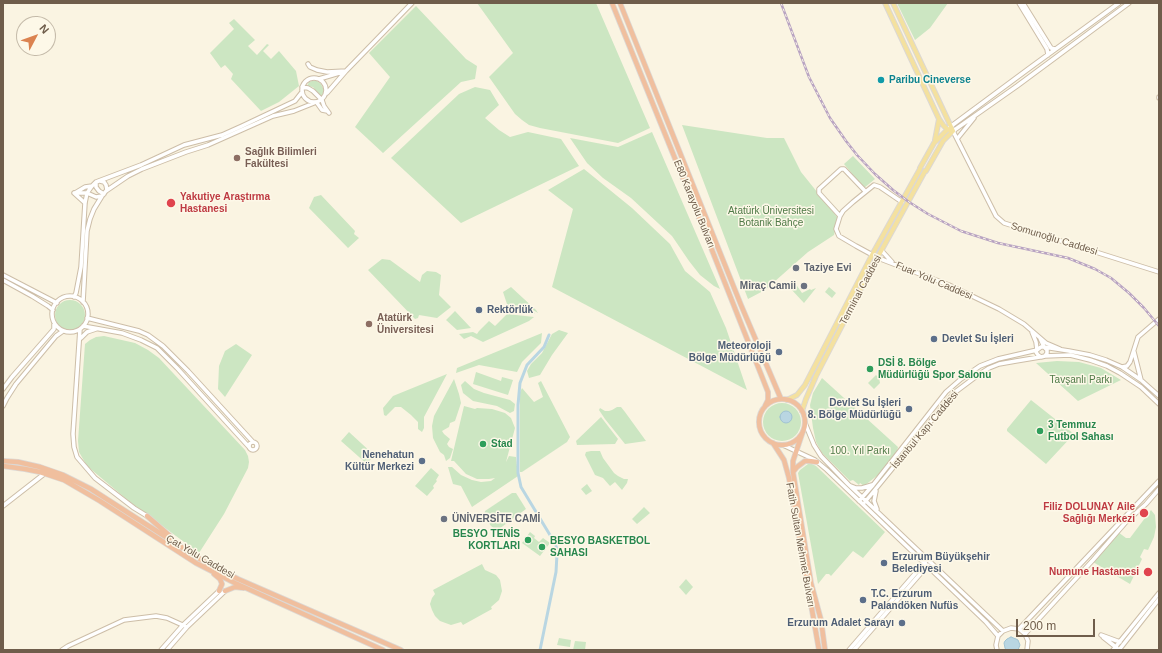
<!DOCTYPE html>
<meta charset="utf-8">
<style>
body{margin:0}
#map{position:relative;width:1162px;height:653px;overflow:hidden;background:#faf4e2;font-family:Helvetica,sans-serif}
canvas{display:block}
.frame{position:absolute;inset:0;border:4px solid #6f5d4b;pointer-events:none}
.north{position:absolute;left:16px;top:16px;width:40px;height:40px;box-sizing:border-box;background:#fdf8e8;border:1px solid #c4baa9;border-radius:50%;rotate:49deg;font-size:11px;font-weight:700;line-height:16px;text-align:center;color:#6f5d4b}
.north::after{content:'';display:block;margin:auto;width:14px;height:18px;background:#db8350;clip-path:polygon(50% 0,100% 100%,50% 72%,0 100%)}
.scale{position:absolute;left:1016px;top:619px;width:79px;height:18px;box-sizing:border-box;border:2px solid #6f5d4b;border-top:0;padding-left:5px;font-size:12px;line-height:14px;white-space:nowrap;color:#6f5d4b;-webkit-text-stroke:3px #fdf8e8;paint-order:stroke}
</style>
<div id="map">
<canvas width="1162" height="653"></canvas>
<div class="frame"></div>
<div class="north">N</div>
<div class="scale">200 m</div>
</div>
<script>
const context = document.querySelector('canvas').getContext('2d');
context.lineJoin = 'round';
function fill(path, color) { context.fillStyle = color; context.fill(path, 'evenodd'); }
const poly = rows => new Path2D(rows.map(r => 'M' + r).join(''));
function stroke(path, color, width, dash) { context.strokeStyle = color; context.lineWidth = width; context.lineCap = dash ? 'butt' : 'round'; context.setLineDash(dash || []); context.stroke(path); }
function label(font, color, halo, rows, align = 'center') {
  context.font = font + ' Helvetica,sans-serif'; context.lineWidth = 3; context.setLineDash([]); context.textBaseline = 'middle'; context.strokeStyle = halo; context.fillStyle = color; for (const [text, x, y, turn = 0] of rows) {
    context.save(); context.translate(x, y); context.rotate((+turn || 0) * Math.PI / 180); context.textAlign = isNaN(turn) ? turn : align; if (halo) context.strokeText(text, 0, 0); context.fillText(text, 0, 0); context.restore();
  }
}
fill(poly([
 [477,3,596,3,650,128,618,143,540,128,529,125,522,120,515,114,489,77,513,53],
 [897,3,948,3,930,28,915,40],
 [416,6,466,59,477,66,475,79,461,82,383,153,355,127,390,77,369,53],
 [234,19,255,40,248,46,257,55,267,44,269,45,263,51,271,59,279,51,296,71,299,86,279,102,261,111,231,79,233,74,225,65,221,68,210,53,234,29,229,23],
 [312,81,317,81,321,84,324,90,322,96,320,97,313,87,307,86,309,82],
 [475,87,490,90,499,105,485,118,499,130,510,137,528,132,561,139,579,166,461,223,391,158,459,94],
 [682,125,767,138,784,138,801,172,838,218,834,235,808,252,765,290,748,299],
 [652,132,720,289,714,286,700,275,689,261,672,236,631,198,603,178,587,163,570,138,618,147],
 [853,156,875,179,864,188,844,164],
 [584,169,632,208,670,244,685,271,710,292,726,328,747,390,552,287,573,209,548,190],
 [321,195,355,231,354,234,359,238,348,248,309,208,314,197],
 [382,259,390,260,420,282,422,275,427,271,436,272,441,275,439,295,451,307,437,318,419,315,418,318,415,319,368,270],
 [795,283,802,293,810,289,811,290,816,288,804,303,790,288],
 [511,287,536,310,538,313,533,310,535,314,517,312,515,310,509,310,503,292],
 [829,287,836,293,832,298,825,292],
 '55 315a15 15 0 1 1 30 0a15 15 0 1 1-30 0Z',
 [455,311,471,328,457,330,446,320],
 [507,314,534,317,529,321,483,342,471,336,464,339,459,334,473,332,477,334,479,331,489,321,495,326],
 [559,330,568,333,552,355,540,375,529,378,527,371,531,364,542,353,552,334],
 [542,333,541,343,522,362,517,372,479,365,456,373,457,368],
 [104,336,135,343,148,350,159,358,245,450,248,456,249,462,248,468,224,514,199,553,130,502,87,466,79,452,78,441,85,344,90,340,96,337],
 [236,344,252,355,225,397,218,389,219,366,225,351],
 [1057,361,1079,362,1101,368,1121,380,1078,401,1036,363],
 [476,372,501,381,502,377,513,380,508,395,473,384],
 [447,374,424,417,424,428,422,432,418,429,418,422,411,415,401,407,395,407,386,416,384,415,383,408,393,396],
 [876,375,879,378,880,383,874,389,868,383],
 [822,378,898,447,897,451,878,475,864,486,860,483,859,485,853,480,850,481,822,453,816,442,813,428,810,405,813,393],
 [454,379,459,394,461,403,455,421,450,423,449,427,442,431,444,434,450,439,447,444,449,447,453,449,450,458,446,461,444,455,440,452,433,438,432,426,434,416],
 [465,381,474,389,484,393,510,400,515,404,514,411,510,413,497,406,473,401,463,393,461,385],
 [541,381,570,437,567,442,522,472,520,472,520,392,522,388,534,402,543,397,538,383],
 [1031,400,1074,434,1046,464,1007,431,1007,429],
 '763 422a19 19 0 1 1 38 0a19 19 0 1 1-38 0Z',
 [464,406,475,409,477,408,492,409,505,413,511,418,515,428,506,462,509,456,516,457,518,476,472,507,461,486,453,484,448,467,452,467,461,475,472,480,481,482,491,481,495,478,489,479,477,479,466,474,454,461,451,461],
 [617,407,621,407,625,412,646,441,625,444,605,419,599,410,600,408,605,411,609,411,612,410],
 [601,417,618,439,615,444,577,445,576,441],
 [349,432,374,455,367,464,341,441],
 [591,451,600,451,603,458,614,473,618,476,624,479,628,479,627,483,622,490,615,482,610,486,603,478,595,475,585,455,586,452],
 [808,464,812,464,816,466,885,532,863,558,853,551,831,576,829,574,826,574,818,584,798,473,800,470],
 [431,468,439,475,436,480,437,481,433,486,434,488,427,496,415,486],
 [587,484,592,491,586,495,581,489],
 [512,493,516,493,526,509,499,529,495,529,491,526,484,516,485,511],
 [644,507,650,513,637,524,632,519],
 [1151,510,1155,515,1156,527,1154,537,1148,550,1144,549,1140,557,1142,559,1130,584,1093,562,1118,532,1126,538,1130,538],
 [530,532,535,536,534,538,539,542,543,538,550,543,540,556,522,543],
 [482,564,485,570,496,575,500,580,502,591,499,600,491,607,492,609,463,625,461,622,451,625,440,621,435,616,432,610,430,604,432,598,435,594,433,590],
 [686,579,693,587,686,595,679,587],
 [559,638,571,640,570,647,557,645],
 [575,641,586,642,585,650,573,650]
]), '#cce6c2');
const water = poly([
 '780 417a6 6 0 1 1 12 0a6 6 0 1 1-12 0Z',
 [1011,637,1016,639,1018,640,1020,645,1018,650,1006,650,1005,648,1004,643,1005,641,1007,639,1011,637]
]);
fill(water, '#b9d6e2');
stroke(water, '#a0c3d2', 1);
stroke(poly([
 [540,650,556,572,557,554,556,545,521,487,518,473,518,405,520,383,527,365,544,347,549,335]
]), '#b9d6e2', 3);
const secondary = poly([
 [1019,3,1047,49,1048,55],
 [1023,3,1051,48,1055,49],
 [1129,3,1017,86,953,131,996,216,1004,223,1159,272],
 [308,64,310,67,317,70,327,72,346,71,412,3],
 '302 90a12 12 0 1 1 24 0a12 12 0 1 1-24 0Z',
 [319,79,346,71,327,93],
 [302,87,308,88,313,91,322,100,324,106,329,113],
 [1159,97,1159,98],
 [317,103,322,110,327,111],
 [950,127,1031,67,1119,3],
 [957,139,974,118],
 [100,181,104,182,106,185,107,190],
 [96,182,96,187,99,191,104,194],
 [865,191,844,169,841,169,819,189,819,193,840,216,836,229,839,236,856,246,878,258,949,285,999,309,1024,324,1046,343,1060,349],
 [74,193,87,193,96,197,102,196],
 [74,193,85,203],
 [75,193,85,187,92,186],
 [840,216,843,211,853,202,874,185,880,187,902,202],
 [882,251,892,262],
 [3,275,57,303],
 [3,280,32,296,48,306,53,310],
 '52 314a18 18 0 1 1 36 0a18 18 0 1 1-36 0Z',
 [74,297,76,293,81,267,85,203,87,193,92,186,96,182,141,165,184,145,222,135,242,126,295,101,302,92],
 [83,302,87,231,90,219,94,209,102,196,106,191,128,176,142,169,186,152,208,145,273,116,294,111,314,103],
 [87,318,139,331,148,335,163,346,188,371,253,442],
 [83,326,122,333,141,340,157,348,177,368,249,447],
 [80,329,73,434,74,447,77,457,95,478,134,508,147,516],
 [81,338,87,332,96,329],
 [1040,338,1044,347,1069,351,1090,355,1106,360,1122,367,1141,380,1159,396],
 [1134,352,1141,380],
 [1045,356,1070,355,1090,360,1107,366,1120,373,1141,387,1159,404],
 [1122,367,1127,366,1130,362,1138,337,1159,319],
 [3,389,12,377,54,329,54,324],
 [3,406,7,398,16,384,56,336,63,331],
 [805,423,814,445,821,456,848,484,1003,631],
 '249 446a4 4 0 1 1 8 0a4 4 0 1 1-8 0Z',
 [783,445,815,460,827,470,986,622,998,636],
 [851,486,856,488,862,488,872,485],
 [876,491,874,501,877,509],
 [859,501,873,485,946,392,961,379,980,366,998,359,1037,350,1041,347,1044,347,1047,350,1047,353,1045,356,1041,357,1038,355,1036,352,1037,350,1036,342,1032,332],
 [865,502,954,393,978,375,989,368,999,364,1016,361,1040,357],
 [3,506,44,474],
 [1019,629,1159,481],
 [1025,634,1093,560,1126,522,1146,504,1159,489],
 [1101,635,1120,642],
 [1103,637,1117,648],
 [62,650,68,646,124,620,156,616,167,618,187,627],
 [161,650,183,625,219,591],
 [167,650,187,627,225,591],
 [849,650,926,561],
 [854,650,928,565],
 [997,650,996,645,998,636,1003,631,1011,628,1019,629,1025,634,1028,641,1027,650],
 [1113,650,1159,593],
 [1119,650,1159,599]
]);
const primary = poly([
 [885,3,939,119,943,125,947,129,953,131],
 [893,3,953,131],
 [935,140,939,119],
 [920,168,934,143,948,129],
 [926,171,943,141,953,131],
 [787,400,797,395,805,385,872,255,920,169],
 [802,411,806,399,816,376,869,273,925,171]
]);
const highway = poly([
 [612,3,710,245,768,392,768,400,765,406],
 [620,3,741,305,781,399],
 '759 422a23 23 0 1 1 46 0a23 23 0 1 1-46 0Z',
 [803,431,793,461,793,472,811,583,821,620,825,650],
 [773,443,784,460,789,478,819,650],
 [3,461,18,462,40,467,63,475,91,489,208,564,238,579,401,650],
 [3,466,25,469,40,472,64,480,100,501,196,563,235,583,383,650],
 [793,472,797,467,805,461,809,461,817,462],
 [147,516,170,536],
 [214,574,220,579,222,584,219,591],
 [225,591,235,587,244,588]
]);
stroke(secondary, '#cdbea8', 5.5);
stroke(primary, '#dcd8d4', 6);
stroke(highway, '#dcd8d4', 6);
stroke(secondary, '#fff', 3.5);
stroke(primary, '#f4e19f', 4);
stroke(highway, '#f0bf9e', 4.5);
const rail = poly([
 [781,3,809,77,830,118,846,141,857,155,875,174,893,190,909,202,928,214,961,231,998,243,1068,258,1095,269,1111,278,1129,293,1144,308,1159,326]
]);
stroke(rail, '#b8a3c2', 2.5);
stroke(rail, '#fdf8e8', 1, [3]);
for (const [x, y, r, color] of [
 [881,80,4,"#0f9aa8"],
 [237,158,4,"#8d6e63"],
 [171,203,5,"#e0444e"],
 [796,268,4,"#6b7280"],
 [804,286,4,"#6b7280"],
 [479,310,4,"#5c6f8a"],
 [369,324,4,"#8d6e63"],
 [934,339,4,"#5c6f8a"],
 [779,352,4,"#5c6f8a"],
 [870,369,4,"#2e9e5b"],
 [909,409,4,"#5c6f8a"],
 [1040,431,4,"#2e9e5b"],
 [483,444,4,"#2e9e5b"],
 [422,461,4,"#5c6f8a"],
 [1144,513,5,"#e0444e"],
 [444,519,4,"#6b7280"],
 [528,540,4,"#2e9e5b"],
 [542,547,4,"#2e9e5b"],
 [884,563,4,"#5c6f8a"],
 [1148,572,5,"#e0444e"],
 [863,600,4,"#5c6f8a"],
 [902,623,4,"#5c6f8a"]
]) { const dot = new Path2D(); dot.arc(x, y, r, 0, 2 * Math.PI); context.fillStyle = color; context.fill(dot); stroke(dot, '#fdf8e8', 1.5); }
label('bold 10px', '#0d838f', '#fdf8e8', [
 ["Paribu Cineverse",889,80]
], 'left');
label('bold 10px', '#785e54', '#fdf8e8', [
 ["Sağlık Bilimleri",245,152],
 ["Fakültesi",245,164],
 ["Atatürk",377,318],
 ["Üniversitesi",377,330]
], 'left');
label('bold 10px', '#be3a42', '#fdf8e8', [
 ["Yakutiye Araştırma",180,197,"left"],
 ["Hastanesi",180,209,"left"],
 ["Filiz DOLUNAY Aile",1135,507],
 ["Sağlığı Merkezi",1135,519],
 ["Numune Hastanesi",1139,572]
], 'right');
label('10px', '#6f5d4b', '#fdf8e8', [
 ["E80 Karayolu Bulvarı",694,204,68],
 ["Somunoğlu Caddesi",1054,239,17],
 ["Fuar Yolu Caddesi",934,281,23],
 ["Terminal Caddesi",861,290,-62],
 ["İstanbul Kapı Caddesi",925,430,-50],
 ["Fatih Sultan Mehmet Bulvarı",800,545,80],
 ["Çat Yolu Caddesi",200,557,30]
]);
label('10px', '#4f7a47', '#fdf8e8', [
 ["Atatürk Üniversitesi",771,211],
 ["Botanik Bahçe",771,223],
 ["Tavşanlı Parkı",1081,380],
 ["100. Yıl Parkı",860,451]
]);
label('bold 10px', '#5b616d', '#fdf8e8', [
 ["Taziye Evi",804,268],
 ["Miraç Camii",796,286,"right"],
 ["ÜNİVERSİTE CAMİ",452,519]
], 'left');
label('bold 10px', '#4e5e75', '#fdf8e8', [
 ["Rektörlük",487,310],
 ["Devlet Su İşleri",942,339],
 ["Meteoroloji",771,346,"right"],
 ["Bölge Müdürlüğü",771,358,"right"],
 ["Devlet Su İşleri",901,403,"right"],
 ["8. Bölge Müdürlüğü",901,415,"right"],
 ["Nenehatun",414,455,"right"],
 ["Kültür Merkezi",414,467,"right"],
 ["Erzurum Büyükşehir",892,557],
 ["Belediyesi",892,569],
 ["T.C. Erzurum",871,594],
 ["Palandöken Nufüs",871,606],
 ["Erzurum Adalet Sarayı",894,623,"right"]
], 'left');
label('bold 10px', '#27864d', '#fdf8e8', [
 ["DSİ 8. Bölge",878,363],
 ["Müdürlüğü Spor Salonu",878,375],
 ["3 Temmuz",1048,425],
 ["Futbol Sahası",1048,437],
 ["Stad",491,444],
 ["BESYO TENİS",520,534,"right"],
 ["KORTLARI",520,546,"right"],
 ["BESYO BASKETBOL",550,541],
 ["SAHASI",550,553]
], 'left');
</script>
